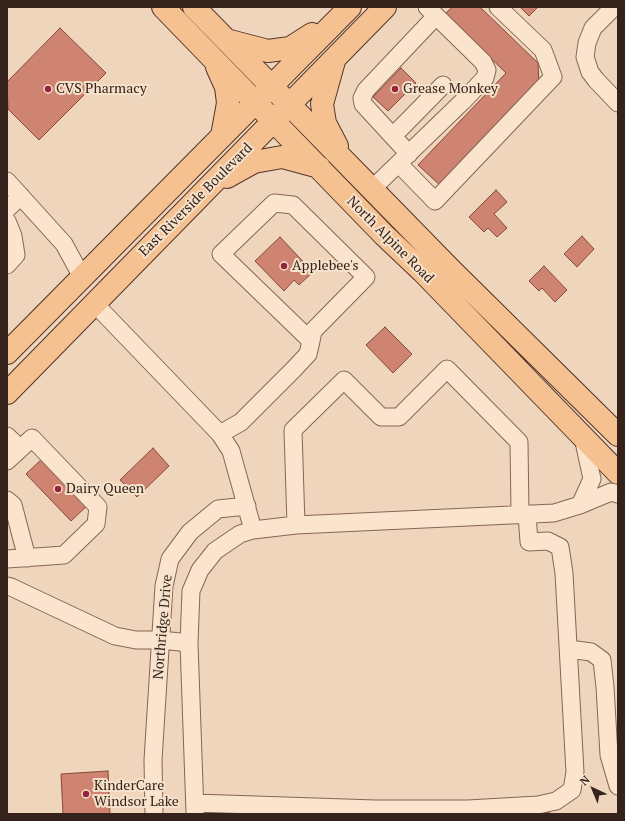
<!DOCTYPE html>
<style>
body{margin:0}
#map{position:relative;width:625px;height:821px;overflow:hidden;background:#efd5bb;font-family:"PT Serif",serif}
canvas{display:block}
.frame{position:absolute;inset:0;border:8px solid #35221a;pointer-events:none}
.north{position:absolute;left:573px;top:769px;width:40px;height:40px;-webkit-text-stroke:3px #f6e1cb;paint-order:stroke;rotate:316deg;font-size:11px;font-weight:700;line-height:16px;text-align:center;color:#35221a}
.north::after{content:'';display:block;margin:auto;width:14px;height:18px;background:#35221a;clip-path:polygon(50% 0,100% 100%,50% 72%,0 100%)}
</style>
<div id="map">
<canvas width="625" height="821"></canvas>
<div class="frame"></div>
<div class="north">N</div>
</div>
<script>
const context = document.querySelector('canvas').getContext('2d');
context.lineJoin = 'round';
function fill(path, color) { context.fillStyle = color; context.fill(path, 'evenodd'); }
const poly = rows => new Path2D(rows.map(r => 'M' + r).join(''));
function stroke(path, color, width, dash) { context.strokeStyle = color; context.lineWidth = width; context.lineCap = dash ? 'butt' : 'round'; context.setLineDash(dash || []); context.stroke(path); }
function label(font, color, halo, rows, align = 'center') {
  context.font = font + ' "PT Serif",serif'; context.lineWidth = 4; context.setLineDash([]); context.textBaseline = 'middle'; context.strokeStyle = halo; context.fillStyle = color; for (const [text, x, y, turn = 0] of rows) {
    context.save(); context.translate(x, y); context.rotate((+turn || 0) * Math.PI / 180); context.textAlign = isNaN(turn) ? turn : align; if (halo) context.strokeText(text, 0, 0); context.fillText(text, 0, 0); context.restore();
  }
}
const building = poly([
 [452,7,480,7,538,63,539,86,442,187,418,165,506,73,445,14,452,7],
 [520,7,538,7,529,16,520,7],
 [60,28,106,73,39,140,8,109,7,82,60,28],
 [401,68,416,83,388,111,373,97,401,68],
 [496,190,507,202,494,214,507,228,497,237,488,228,484,232,469,217,496,190],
 [582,236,594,249,577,267,564,254,582,236],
 [280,237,313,272,299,285,294,280,284,291,255,261,280,237],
 [544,266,567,290,555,302,542,288,539,291,529,281,544,266],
 [385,327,412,354,393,373,366,345,385,327],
 [153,448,169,466,137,497,120,480,153,448],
 [44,457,90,503,71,521,26,474,44,457],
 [108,771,110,814,63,814,61,774,108,771],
 [549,812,549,814,526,814,526,813,549,812]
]);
fill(building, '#ce8470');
stroke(building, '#86493a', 1);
const minor = poly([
 [614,7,593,28,587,43,585,57,590,72,596,80,618,103],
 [393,136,443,85],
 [409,154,363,104,362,98,366,90,436,16],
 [399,164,435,201,553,77,543,50,498,7],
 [7,181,64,244,82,277],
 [372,189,462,102,485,78,487,70,483,62,427,7],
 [7,209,21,196],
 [7,221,13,236,16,255,7,265],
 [94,303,220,434,231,451,253,530],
 [220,434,241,422,294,369,308,354,311,341,313,331,366,277,293,205,274,203,221,254,311,341],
 [7,436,20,448],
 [7,461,32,438,98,507,96,524,64,555,7,559],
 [7,500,13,505,27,558],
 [580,505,592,479,583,437],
 [296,525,293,430,344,380,381,417,399,417,447,369,519,442,520,514],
 [7,586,11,587,115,636,136,640,161,640,189,643,195,813],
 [189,643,191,591,200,570,215,551,240,534,253,530,296,525,554,513,580,505,611,492,618,494],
 [569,649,591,652,602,660,605,687,609,755,618,786],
 [195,803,375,809,468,809,538,805,556,801,572,790,575,772,564,573,560,547,548,541,529,542,527,514],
 [154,814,153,760,164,586,170,559,190,532,218,509,247,506]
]);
const major = poly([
 [163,7,384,235,423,272,618,473],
 [194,7,450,269,618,435],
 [226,40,268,51,290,48,312,34],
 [334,61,322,104,325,123,337,146],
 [217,67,226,87,228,103,222,136],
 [227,177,254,162,282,157,319,167],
 [7,353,350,7],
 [7,393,385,7]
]);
stroke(minor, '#866555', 19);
stroke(major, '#53352a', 24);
stroke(minor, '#fae4ce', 17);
stroke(major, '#f5c190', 22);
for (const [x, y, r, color] of [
 [48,89,4,"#97233b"],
 [395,89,4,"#97233b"],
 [284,266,4,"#97233b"],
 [58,489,4,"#97233b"],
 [86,794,4,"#97233b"]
]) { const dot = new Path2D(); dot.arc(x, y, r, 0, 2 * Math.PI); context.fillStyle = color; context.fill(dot); stroke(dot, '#f6e1cb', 1.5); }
label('14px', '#35221a', '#f6e1cb', [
 ["CVS Pharmacy",56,89],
 ["Grease Monkey",403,89],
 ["Applebee's",292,266],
 ["Dairy Queen",66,489],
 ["KinderCare",94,786],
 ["Windsor Lake",94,802]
], 'left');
label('14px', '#35221a', '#f6e1cb', [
 ["East Riverside Boulevard",196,200,-45],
 ["North Alpine Road",390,240,45],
 ["Northridge Drive",163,627,-85]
]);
</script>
